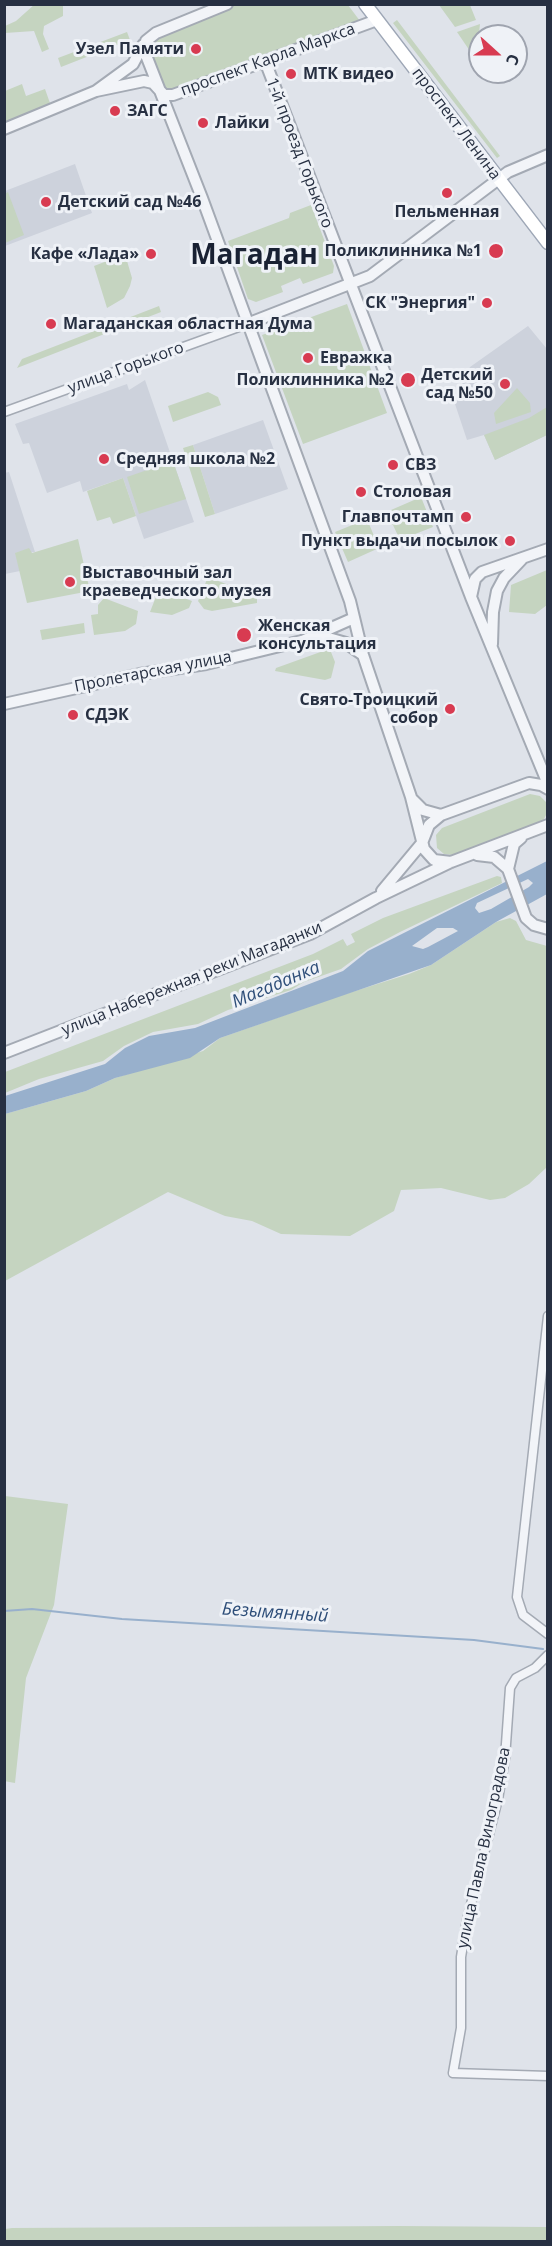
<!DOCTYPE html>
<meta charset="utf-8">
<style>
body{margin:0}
#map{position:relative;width:552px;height:2246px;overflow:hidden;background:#dfe3ea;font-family:"Open Sans",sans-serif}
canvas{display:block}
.frame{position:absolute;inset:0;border:6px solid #273042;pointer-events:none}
.north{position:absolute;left:468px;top:24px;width:60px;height:60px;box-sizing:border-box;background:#eff2f7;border:2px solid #9fa4af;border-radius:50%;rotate:111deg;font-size:16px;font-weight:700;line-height:24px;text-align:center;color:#273042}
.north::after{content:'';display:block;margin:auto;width:21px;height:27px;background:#d83b51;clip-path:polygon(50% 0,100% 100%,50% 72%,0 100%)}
</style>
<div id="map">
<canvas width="552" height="2246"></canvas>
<div class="frame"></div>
<div class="north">С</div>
</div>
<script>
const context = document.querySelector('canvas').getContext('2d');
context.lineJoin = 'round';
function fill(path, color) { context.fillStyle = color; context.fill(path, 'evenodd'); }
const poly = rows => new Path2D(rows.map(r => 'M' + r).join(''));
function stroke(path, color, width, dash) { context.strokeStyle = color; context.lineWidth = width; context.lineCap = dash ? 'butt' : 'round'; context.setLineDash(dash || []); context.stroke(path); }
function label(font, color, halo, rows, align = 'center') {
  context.font = font + ' "Open Sans",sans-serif'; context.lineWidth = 6; context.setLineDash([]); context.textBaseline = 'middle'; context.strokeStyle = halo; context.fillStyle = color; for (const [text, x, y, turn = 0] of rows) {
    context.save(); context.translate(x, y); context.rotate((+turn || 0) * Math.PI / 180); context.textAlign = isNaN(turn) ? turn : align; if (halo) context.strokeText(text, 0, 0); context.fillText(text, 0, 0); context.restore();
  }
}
fill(poly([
 [75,164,92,213,5,246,5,191],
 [528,326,547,349,547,435,495,460,484,435,467,440,454,401,470,367],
 [145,380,194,522,144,539,123,478,83,492,80,481,47,493,29,443,23,444,15,424,127,384,129,390],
 [263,420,288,489,215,514,193,445],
 [9,472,35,552,16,553,20,571,5,574,4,473]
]), '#cdd2dc');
fill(poly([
 [35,4,63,5,63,16,44,26,43,34,49,49,42,52,34,31,5,33,5,26,16,21],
 [227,5,348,5,363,25,164,95,146,41],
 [439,5,470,5,476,20,455,27],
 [397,20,500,156,497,158,393,23],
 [480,24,476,60,457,32],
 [127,32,130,40,61,67,58,58],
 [22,84,26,96,45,89,51,106,5,123,5,91],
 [8,192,24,235,5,243,5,194],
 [311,205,334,266,333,273,303,284,300,278,281,286,283,292,256,302,248,299,228,241,289,218,290,213],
 [125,254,132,278,130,286,124,298,107,308,94,266],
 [347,304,387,413,303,444,262,335],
 [159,306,161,312,17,368,22,359],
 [517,388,530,403,531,412,496,424,494,413],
 [208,392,218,397,221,405,173,422,168,406],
 [547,407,547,435,495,460,484,435,529,418],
 [193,445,215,514,205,517,183,448],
 [173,461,186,499,139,514,127,477],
 [123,478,136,516,113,524,110,517,97,521,87,491],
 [421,497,433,527,400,540,393,525,384,523,383,517,391,513,391,510],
 [367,519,379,548,348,562,335,532],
 [78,539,90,591,27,603,15,553,29,548,32,553],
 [547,570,547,605,535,614,509,612,511,585],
 [208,577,257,596,257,603,212,611,204,609,198,601],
 [159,589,192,601,189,608,172,615,150,612],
 [104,598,138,611,136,624,125,631,94,635,91,615,98,614,98,605],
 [84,623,85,633,42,640,40,630],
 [326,650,331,652,335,662,331,678,325,680,275,671,276,668],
 [530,794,540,796,547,803,547,813,543,821,453,855,444,854,437,848,436,835,442,828],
 [497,876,501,877,502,883,400,932,368,949,341,969,304,982,291,990,228,1010,198,1024,153,1032,124,1046,103,1061,39,1079,5,1093,5,1072,313,954,343,939,347,946,355,942,351,934,383,918],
 [510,918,516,921,526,940,547,946,547,1167,529,1184,505,1198,490,1200,441,1188,401,1190,394,1211,350,1236,281,1234,252,1221,225,1216,168,1192,5,1281,5,1114,86,1091,115,1078,203,1051,220,1038,336,997,409,974,431,965,496,922],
 [5,1496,68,1504,54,1605,26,1678,15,1783,4,1781],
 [399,2226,547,2227,547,2241,4,2241,5,2229,12,2228]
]), '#c5d4c0');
fill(poly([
 [547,861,547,894,496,922,431,965,220,1038,190,1058,115,1078,86,1091,5,1114,5,1096,105,1064,125,1048,149,1036,195,1028,343,971,368,951],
 [528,879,533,883,529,887,491,909,479,913,475,908,477,903],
 [437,928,453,928,458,931,428,947,423,949,412,946]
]), '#98b0cc');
stroke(poly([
 [4,1611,32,1609,122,1619,474,1640,543,1649]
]), '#98b0cc', 2);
const minor = poly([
 [4,412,247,324],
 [548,1316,517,1597,523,1615,548,1634],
 [548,1655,535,1668,516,1678,510,1688,505,1758,498,1799,467,1920,461,1957,461,2028,453,2073,548,2076]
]);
const tertiary = poly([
 [227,4,156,33,146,41,144,50,202,198,350,601,363,655,411,797,424,849,434,860,451,862],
 [265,61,471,597,548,784],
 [96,91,144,81,153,83,164,95,173,95,377,20],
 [4,129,96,91,133,64,143,45],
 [247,324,370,276,508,172,548,155],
 [471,597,475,579,482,572,548,549],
 [308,641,332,639,346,643,363,655],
 [492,644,493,612,497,591,504,578,522,559],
 [4,704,140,674,206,664,280,646,302,641,354,618],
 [413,800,423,810,441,815],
 [521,838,514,844,508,869,526,918,534,925,548,929],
 [477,855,494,857,508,869],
 [382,891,422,843,429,825,441,815,529,783,541,785,548,789],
 [4,1053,310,934,376,898,451,862,548,825]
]);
const primary = poly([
 [365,4,548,243]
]);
stroke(minor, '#a4aab4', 11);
stroke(tertiary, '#a4aab4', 14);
stroke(primary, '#9ea7b6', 15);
stroke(minor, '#f2f4f8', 8);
stroke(tertiary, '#f2f4f8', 10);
stroke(primary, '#fff', 12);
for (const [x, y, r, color] of [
 [196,49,6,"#d83b51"],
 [291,74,6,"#d83b51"],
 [115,111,6,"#d83b51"],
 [203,123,6,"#d83b51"],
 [447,193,6,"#d83b51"],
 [46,202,6,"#d83b51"],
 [496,251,8,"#d83b51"],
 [151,254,6,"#d83b51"],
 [487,303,6,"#d83b51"],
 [51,324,6,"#d83b51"],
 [308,358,6,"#d83b51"],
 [408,380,8,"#d83b51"],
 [505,384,6,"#d83b51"],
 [104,459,6,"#d83b51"],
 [393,465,6,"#d83b51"],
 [361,492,6,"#d83b51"],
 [466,517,6,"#d83b51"],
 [510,541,6,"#d83b51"],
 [70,582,6,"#d83b51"],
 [244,635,8,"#d83b51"],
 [450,709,6,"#d83b51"],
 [73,715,6,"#d83b51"]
]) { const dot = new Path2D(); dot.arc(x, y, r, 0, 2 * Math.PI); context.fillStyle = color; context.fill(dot); stroke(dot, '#eff2f7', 2); }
label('bold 16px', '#273042', '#eff2f7', [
 ["Узел Памяти",184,49,"right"],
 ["МТК видео",303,74],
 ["ЗАГС",127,111],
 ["Лайки",215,123],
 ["Детский сад №46",58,202],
 ["Пельменная",447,212,"center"],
 ["Поликлинника №1",482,251,"right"],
 ["Кафе «Лада»",139,254,"right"],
 ["СК \"Энергия\"",475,303,"right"],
 ["Магаданская областная Дума",63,324],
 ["Евражка",320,358],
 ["Детский",493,375,"right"],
 ["сад №50",493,393,"right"],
 ["Поликлинника №2",394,380,"right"],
 ["Средняя школа №2",116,459],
 ["СВЗ",405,465],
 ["Столовая",373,492],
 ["Главпочтамп",454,517,"right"],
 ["Пункт выдачи посылок",498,541,"right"],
 ["Выставочный зал",82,573],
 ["краеведческого музея",82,591],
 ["Женская",258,626],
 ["консультация",258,644],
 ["Свято-Троицкий",438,700,"right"],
 ["собор",438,718,"right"],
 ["СДЭК",85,715]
], 'left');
label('16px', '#273042', '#eff2f7', [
 ["проспект Карла Маркса",268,60,-20],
 ["проспект Ленина",456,124,53],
 ["1-й проезд Горького",299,153,69],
 ["улица Горького",126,368,-20],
 ["Пролетарская улица",153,672,-11],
 ["улица Набережная реки Магаданки",192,979,-22],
 ["улица Павла Виноградова",484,1848,-78]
]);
label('italic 18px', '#2e4e79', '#eff2f7', [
 ["Магаданка",276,985,-23],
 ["Безымянный",275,1613,4]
]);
label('bold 28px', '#192133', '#eff2f7', [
 ["Магадан",254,256]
]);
</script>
